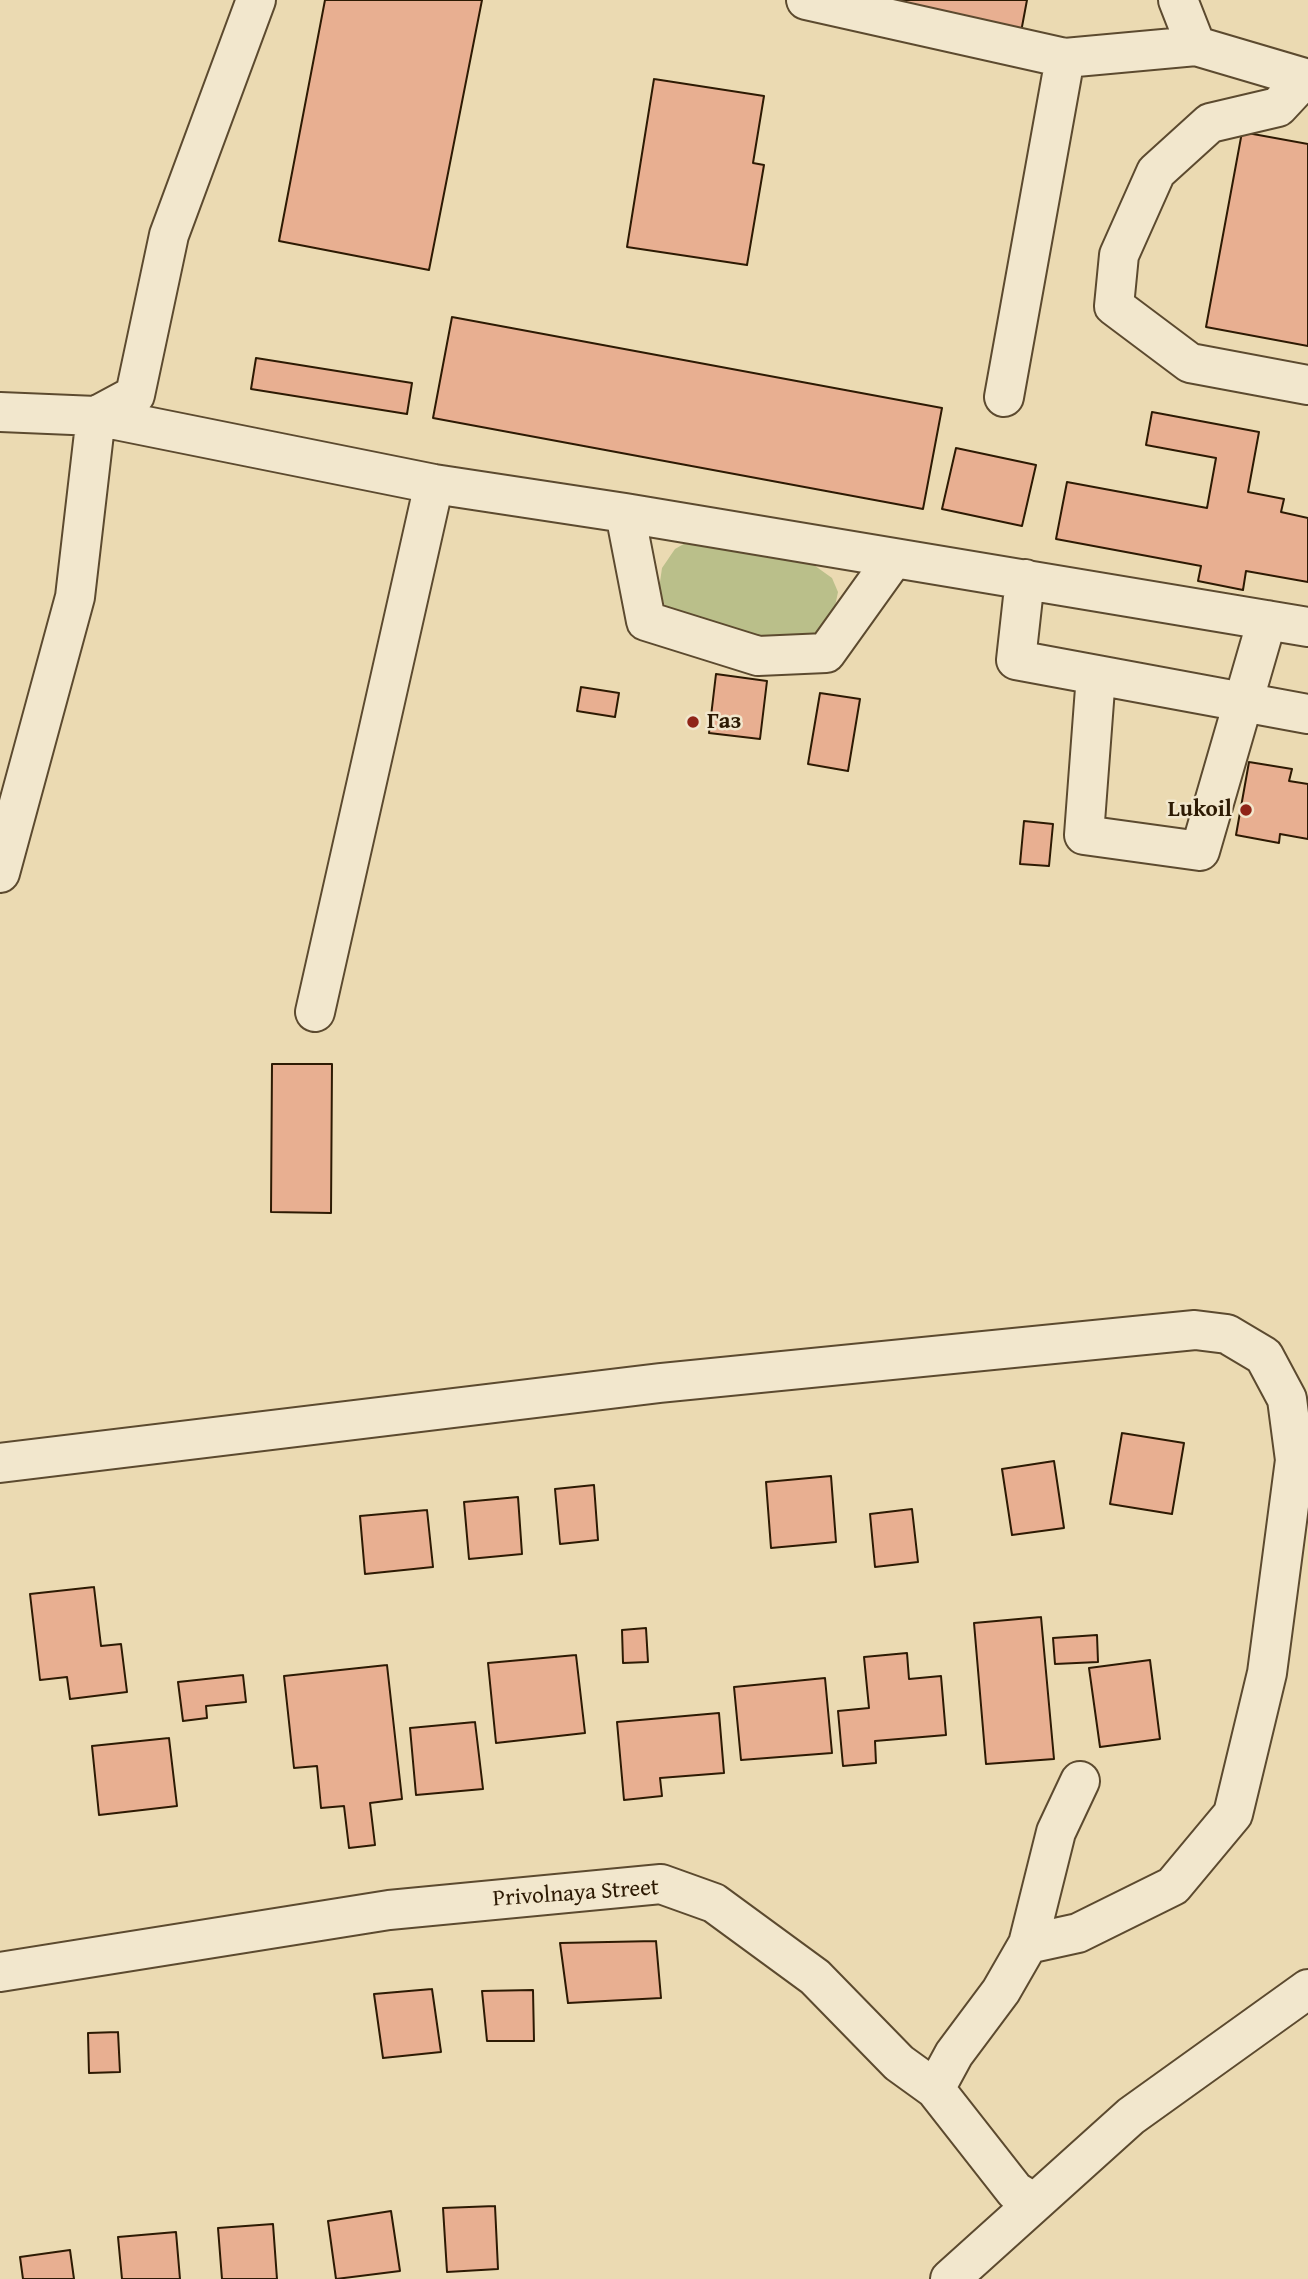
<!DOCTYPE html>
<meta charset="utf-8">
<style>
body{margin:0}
canvas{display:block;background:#ebdab2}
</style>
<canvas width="1308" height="2279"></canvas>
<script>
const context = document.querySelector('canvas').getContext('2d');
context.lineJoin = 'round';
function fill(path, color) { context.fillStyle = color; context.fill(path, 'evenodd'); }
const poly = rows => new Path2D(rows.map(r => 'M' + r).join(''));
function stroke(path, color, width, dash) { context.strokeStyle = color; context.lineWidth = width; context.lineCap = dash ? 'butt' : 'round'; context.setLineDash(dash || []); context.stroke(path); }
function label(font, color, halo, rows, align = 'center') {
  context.font = font + ' "Gentium Book Plus",serif'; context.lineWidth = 5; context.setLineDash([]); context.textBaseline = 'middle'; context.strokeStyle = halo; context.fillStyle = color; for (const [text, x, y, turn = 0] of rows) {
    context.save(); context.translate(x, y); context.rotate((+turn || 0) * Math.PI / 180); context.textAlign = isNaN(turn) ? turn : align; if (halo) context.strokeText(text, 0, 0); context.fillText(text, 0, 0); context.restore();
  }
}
fill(poly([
 [696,537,811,563,832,578,838,592,833,616,804,647,680,620,666,609,659,589,662,568,675,549]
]), '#babf8a');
const building = poly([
 [325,0,482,0,429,270,279,241,325,0],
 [859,0,1027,0,1021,32,859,0],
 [654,79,764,96,753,163,764,165,747,265,627,247,654,79],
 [1242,132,1308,144,1308,346,1206,327,1242,132],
 [452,317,942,408,923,509,433,418,452,317],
 [256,358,412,383,407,414,251,389,256,358],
 [1152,412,1259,432,1248,492,1284,499,1281,512,1308,518,1308,582,1246,571,1243,590,1198,581,1201,566,1056,539,1067,482,1207,508,1216,458,1146,445,1152,412],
 [956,448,1036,465,1022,526,942,509,956,448],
 [716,674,767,681,760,739,709,733,716,674],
 [581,687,619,693,615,717,577,711,581,687],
 [820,693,860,699,848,771,808,764,820,693],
 [1249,762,1292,769,1289,781,1308,784,1308,839,1280,834,1279,843,1236,835,1249,762],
 [1024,821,1053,824,1049,866,1020,864,1024,821],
 [272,1064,332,1064,331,1213,271,1212,272,1064],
 [1122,1433,1184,1443,1172,1514,1110,1504,1122,1433],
 [1054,1461,1064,1528,1012,1535,1002,1469,1054,1461],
 [831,1476,836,1542,771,1548,766,1482,831,1476],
 [594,1485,598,1540,560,1544,555,1489,594,1485],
 [518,1497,522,1554,469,1559,464,1502,518,1497],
 [912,1509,918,1562,875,1567,870,1514,912,1509],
 [427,1510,433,1567,365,1574,360,1516,427,1510],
 [94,1587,101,1646,121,1644,127,1692,70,1699,67,1677,40,1680,30,1594,94,1587],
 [1041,1617,1054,1759,986,1764,974,1623,1041,1617],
 [646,1628,648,1662,623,1663,622,1630,646,1628],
 [1097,1635,1098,1662,1055,1664,1053,1638,1097,1635],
 [907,1653,909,1679,941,1676,946,1735,875,1741,876,1763,843,1766,838,1711,869,1708,864,1657,907,1653],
 [576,1655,585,1733,496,1743,488,1663,576,1655],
 [1150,1660,1160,1739,1100,1747,1089,1668,1150,1660],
 [387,1665,402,1799,370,1803,375,1845,349,1848,344,1806,321,1808,317,1766,294,1768,284,1676,387,1665],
 [243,1675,246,1702,206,1706,207,1718,183,1721,178,1682,243,1675],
 [825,1678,832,1753,741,1760,734,1687,825,1678],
 [719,1713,724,1773,660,1778,662,1796,624,1800,617,1722,719,1713],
 [475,1722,483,1789,416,1795,410,1728,475,1722],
 [169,1738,177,1806,99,1815,92,1746,169,1738],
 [656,1941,661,1998,568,2003,560,1943,656,1941],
 [432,1989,441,2052,383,2058,374,1994,432,1989],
 [533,1990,534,2041,487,2041,482,1991,533,1990],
 [118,2032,120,2072,89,2073,88,2033,118,2032],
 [495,2206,498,2269,447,2272,443,2208,495,2206],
 [391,2211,400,2271,336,2279,328,2221,391,2211],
 [273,2224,277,2279,222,2279,218,2228,273,2224],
 [176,2232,180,2279,122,2279,118,2237,176,2232],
 [70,2250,74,2279,23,2279,20,2257,70,2250]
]);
fill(building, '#e8af91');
stroke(building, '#2d1a03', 2);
const minor = poly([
 [806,0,1065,58,1004,397],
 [1178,0,1196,46,1308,79],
 [1065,58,1196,46],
 [1305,78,1278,107,1210,123,1156,172,1119,255,1114,306,1190,363,1308,385],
 [0,412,96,416,434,484,625,513,1308,627],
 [625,513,646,621,758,656,826,653,894,558],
 [1025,579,1016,660,1308,714],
 [1096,675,1084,835,1200,851,1267,620],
 [0,873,75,597,96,416,135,395,169,235,256,0],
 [315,1012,434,484],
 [0,1463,660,1383,1195,1330,1227,1334,1264,1356,1287,1399,1295,1460,1267,1673,1233,1814,1173,1886,1078,1933,1028,1944],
 [0,1972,389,1910,661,1884,714,1903,815,1977,899,2063,935,2089,1015,2191,1033,2202],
 [935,2089,954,2054,1001,1991,1028,1944,1056,1832,1080,1781],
 [950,2279,1131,2116,1308,1989]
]);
stroke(minor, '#5c4a2f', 42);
stroke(minor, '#f2e7cd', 38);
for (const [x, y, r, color] of [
 [693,722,7,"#8f2418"],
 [1246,810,7,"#8f2418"]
]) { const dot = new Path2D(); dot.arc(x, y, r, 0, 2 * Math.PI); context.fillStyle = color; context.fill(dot); stroke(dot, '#f2e7cd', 2.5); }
label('bold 23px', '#2d1a03', '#f2e7cd', [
 ["Газ",707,722],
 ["Lukoil",1232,810,"right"]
], 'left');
label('23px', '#2d1a03', '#f2e7cd', [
 ["Privolnaya Street",576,1894,-4]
]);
</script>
